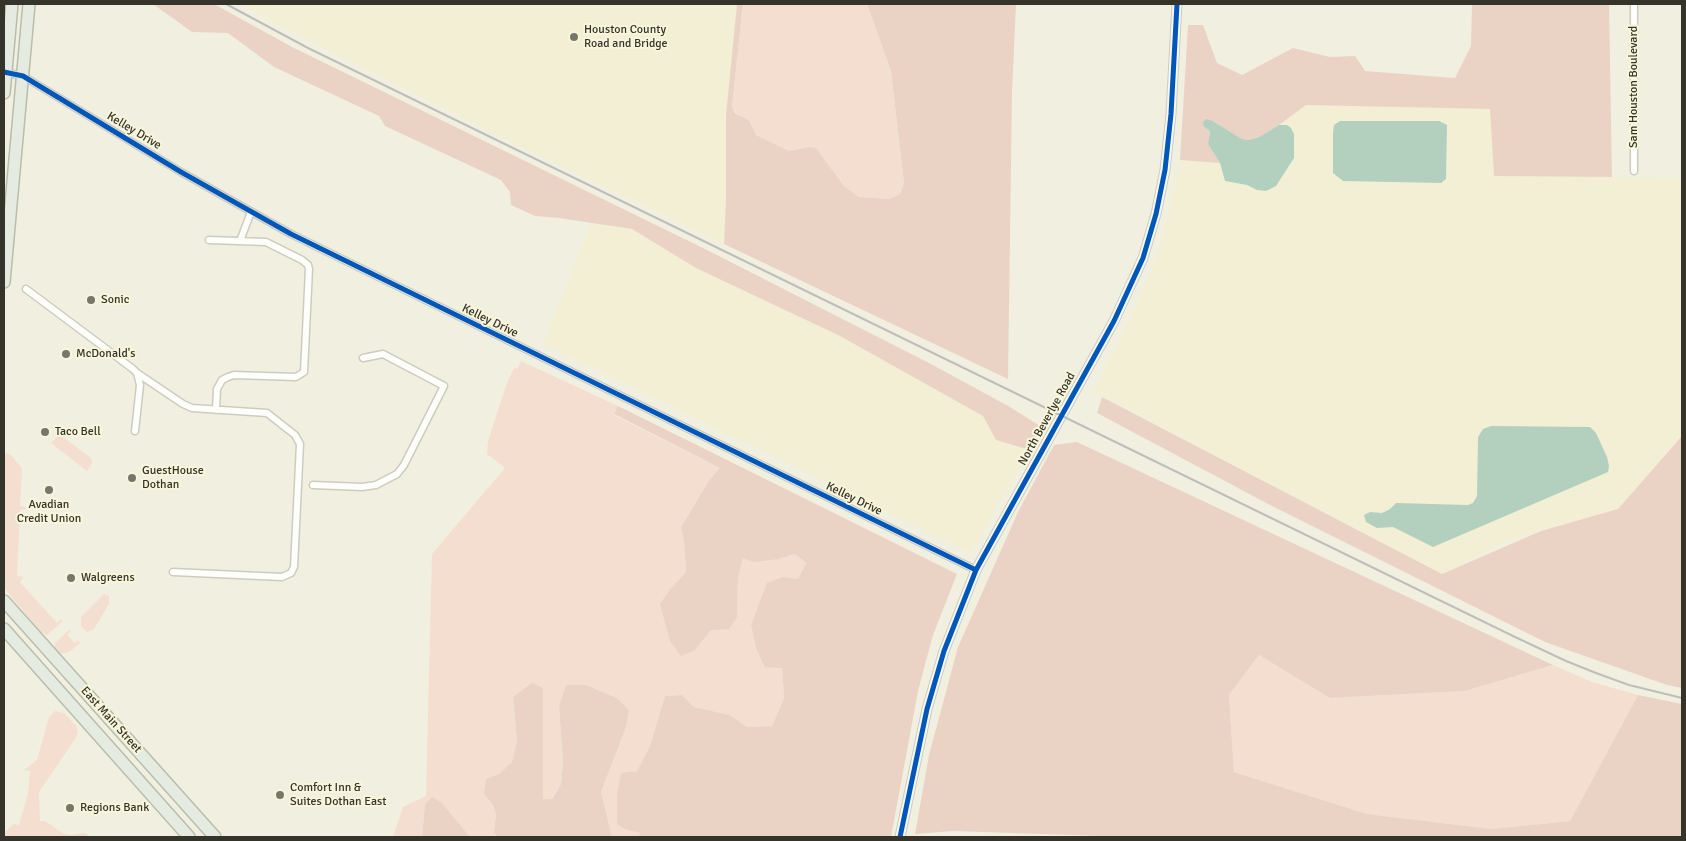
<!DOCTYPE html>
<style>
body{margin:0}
#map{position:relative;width:1686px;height:841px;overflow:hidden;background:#f1f0e0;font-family:Signika,sans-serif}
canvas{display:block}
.frame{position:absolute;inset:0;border:5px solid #35342a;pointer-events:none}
</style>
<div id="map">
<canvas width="1686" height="841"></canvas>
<div class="frame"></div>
</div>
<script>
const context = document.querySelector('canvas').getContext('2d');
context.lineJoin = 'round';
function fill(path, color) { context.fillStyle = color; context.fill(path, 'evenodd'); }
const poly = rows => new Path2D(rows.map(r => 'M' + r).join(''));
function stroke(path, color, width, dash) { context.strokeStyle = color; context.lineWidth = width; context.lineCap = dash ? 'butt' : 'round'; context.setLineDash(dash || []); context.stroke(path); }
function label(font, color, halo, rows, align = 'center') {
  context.font = font + ' Signika,sans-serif'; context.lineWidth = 4; context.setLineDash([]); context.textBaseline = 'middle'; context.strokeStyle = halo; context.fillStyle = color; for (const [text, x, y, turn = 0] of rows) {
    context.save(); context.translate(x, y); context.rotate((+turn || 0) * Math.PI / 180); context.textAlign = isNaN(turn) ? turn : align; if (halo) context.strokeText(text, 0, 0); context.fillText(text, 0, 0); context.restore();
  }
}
fill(poly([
 [239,4,737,4,726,115,726,198,724,244,526,149,365,69],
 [1306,105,1491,109,1494,176,1682,178,1682,436,1618,509,1509,540,1442,574,1093,391,1138,303,1161,243,1171,206,1180,160,1220,163,1225,181,1247,185,1257,190,1287,125,1279,125],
 [591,223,632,229,696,268,840,336,983,416,996,440,1030,450,971,553,544,344]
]), '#f2efd5');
fill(poly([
 [743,4,867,4,891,71,904,183,900,194,889,199,859,197,844,186,816,148,809,147,789,151,756,135,749,120,736,113,732,106],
 [521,361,618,406,614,415,720,468,710,479,681,527,684,542,686,572,672,587,695,650,711,630,737,617,738,578,743,557,779,559,795,554,806,563,798,579,783,577,751,625,756,648,782,668,784,698,772,726,747,727,730,715,694,707,682,695,665,696,650,746,637,771,621,774,617,794,627,830,642,833,637,837,612,837,601,792,626,727,629,710,617,698,586,685,559,706,563,764,561,784,551,799,543,800,543,688,513,697,517,741,512,762,499,774,484,794,493,805,496,814,494,833,498,837,470,837,441,803,425,804,422,837,393,837,403,807,426,796,432,554,505,468,487,454,488,441,507,383,514,368,517,369],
 [56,432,91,458,92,463,87,471,51,443,57,437,54,435],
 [4,453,10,454,22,468,20,506,25,507,26,509,20,510,17,576,24,577,20,582,57,623,61,619,63,621,47,635,41,632,4,588],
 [104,594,109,596,109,604,94,629,87,632,81,626,81,617],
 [69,630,71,631,67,635,75,643,78,640,80,643,69,652,60,654,55,649,55,643],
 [1259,655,1331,698,1465,691,1553,665,1592,682,1638,695,1570,821,1492,829,1367,814,1234,772,1229,695],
 [55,711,64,713,76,726,78,733,75,739,39,792,40,821,45,821,64,834,70,835,85,833,89,836,4,837,4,833,14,824,19,825,28,794,29,782,30,771,24,770,37,760,49,717]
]), '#f3ded0');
fill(poly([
 [153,4,214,4,292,47,705,249,931,364,1010,407,1040,426,1030,450,996,440,983,416,840,336,696,268,632,229,559,218,535,216,511,205,510,192,501,180,385,126,379,116,274,67,228,33,192,32],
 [737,4,743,4,732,106,735,113,749,120,756,135,789,151,809,147,816,148,844,186,859,197,889,199,900,194,904,183,891,71,867,4,1016,4,1012,93,1008,379,724,244,726,198,726,115],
 [1472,4,1609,4,1612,177,1494,176,1490,109,1306,105,1279,125,1259,137,1249,140,1242,139,1213,121,1208,129,1210,132,1208,144,1220,163,1180,160,1188,25,1203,25,1217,63,1242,75,1293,48,1330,57,1355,56,1365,71,1455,78,1471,46],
 [1102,397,1442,574,1541,531,1618,509,1682,436,1682,688,1667,685,1545,642,1270,505,1097,413],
 [618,406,957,574,933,635,918,691,891,837,637,837,641,833,627,830,617,824,617,794,621,773,637,771,650,746,665,696,682,695,694,707,730,715,747,727,772,726,784,698,782,668,765,667,756,648,751,625,767,583,783,577,798,579,806,563,795,554,779,559,754,562,743,558,738,578,737,617,729,629,711,630,695,650,681,656,670,641,660,604,672,587,686,572,684,542,681,527,710,479,720,468,614,414],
 [1077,442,1553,665,1465,691,1330,698,1259,655,1229,695,1234,772,1367,814,1492,829,1570,821,1638,695,1682,704,1682,837,1130,837,953,831,915,834,929,755,958,647,1018,512,1054,445],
 [532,683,543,688,543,799,552,799,561,784,563,764,559,706,566,685,586,685,617,698,629,710,626,727,601,792,612,837,498,837,494,833,496,814,493,805,484,794,486,779,499,774,512,762,517,741,513,697],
 [432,797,441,802,470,837,422,837,425,804]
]), '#ead3c4');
fill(poly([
 [1206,119,1213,121,1242,139,1249,140,1259,137,1279,125,1287,125,1291,128,1294,134,1294,158,1276,186,1266,191,1257,190,1247,185,1225,181,1220,163,1208,144,1210,132,1208,129,1204,127,1203,122],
 [1340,121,1439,121,1447,125,1446,179,1441,183,1343,181,1333,173,1333,133,1334,125],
 [1491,426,1590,427,1596,433,1607,457,1609,466,1608,472,1433,547,1393,527,1377,528,1366,522,1364,515,1370,512,1382,513,1390,509,1396,503,1468,505,1473,503,1477,496,1478,437,1483,429]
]), '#b3d0bf');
const street = poly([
 [4,72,23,76,181,172,291,234,976,570],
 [1634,171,1634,4],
 [209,240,266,242,302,260,308,265,309,269,304,372,296,377,234,375,228,377,222,380,217,389,216,410],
 [240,241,251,212],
 [26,289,133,369,137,373,140,385,135,431],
 [137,373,183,404,192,408,267,413,295,435,300,444,294,567,291,573,282,577,173,572],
 [313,485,362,487,376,485,397,474,404,465,444,386,383,354,363,358]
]);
const secondary = poly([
 [900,837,927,709,944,651,976,570,1114,321,1143,258,1156,214,1165,170,1171,114,1177,4]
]);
const highway = poly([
 [4,93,12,4],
 [4,282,29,4],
 [4,601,215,837],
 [4,629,189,837]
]);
stroke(street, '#cdccc0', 9);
stroke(secondary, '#cdccc0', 11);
stroke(highway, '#b8bdad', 14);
stroke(street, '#fdfdfa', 6);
stroke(secondary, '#f5f7f3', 9);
stroke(highway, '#e5ebe0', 11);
stroke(poly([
 [226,4,308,48,1513,636,1566,661,1596,673,1629,685,1682,698]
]), '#bebebb', 2);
stroke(poly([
 [4,72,23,76,181,172,291,234,976,570],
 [900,837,927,709,944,651,976,570,1114,321,1143,258,1156,214,1165,170,1171,114,1177,4]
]), '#0057b8', 5);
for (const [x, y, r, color] of [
 [574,37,5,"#77766a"],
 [91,300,5,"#77766a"],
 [66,354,5,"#77766a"],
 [45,432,5,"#77766a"],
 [132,478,5,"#77766a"],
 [49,490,5,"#77766a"],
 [71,578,5,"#77766a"],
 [280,795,5,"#77766a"],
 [70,808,5,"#77766a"]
]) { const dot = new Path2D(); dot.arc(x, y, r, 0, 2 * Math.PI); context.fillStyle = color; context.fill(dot); stroke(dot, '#f7f6da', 2); }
label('12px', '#35342a', '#f7f6da', [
 ["Houston County",584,30],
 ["Road and Bridge",584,44],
 ["Sonic",101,300],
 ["McDonald's",76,354],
 ["Taco Bell",55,432],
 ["GuestHouse",142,471],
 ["Dothan",142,485],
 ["Avadian",49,505,"center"],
 ["Credit Union",49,519,"center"],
 ["Walgreens",81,578],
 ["Comfort Inn &",290,788],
 ["Suites Dothan East",290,802],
 ["Regions Bank",80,808]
], 'left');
label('12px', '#35342a', '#f7f6da', [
 ["Sam Houston Boulevard",1634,87,-90],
 ["Kelley Drive",134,131,31],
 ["Kelley Drive",490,321,26],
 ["North Beverlye Road",1047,419,-61],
 ["Kelley Drive",854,499,26],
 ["East Main Street",111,720,48]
]);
</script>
